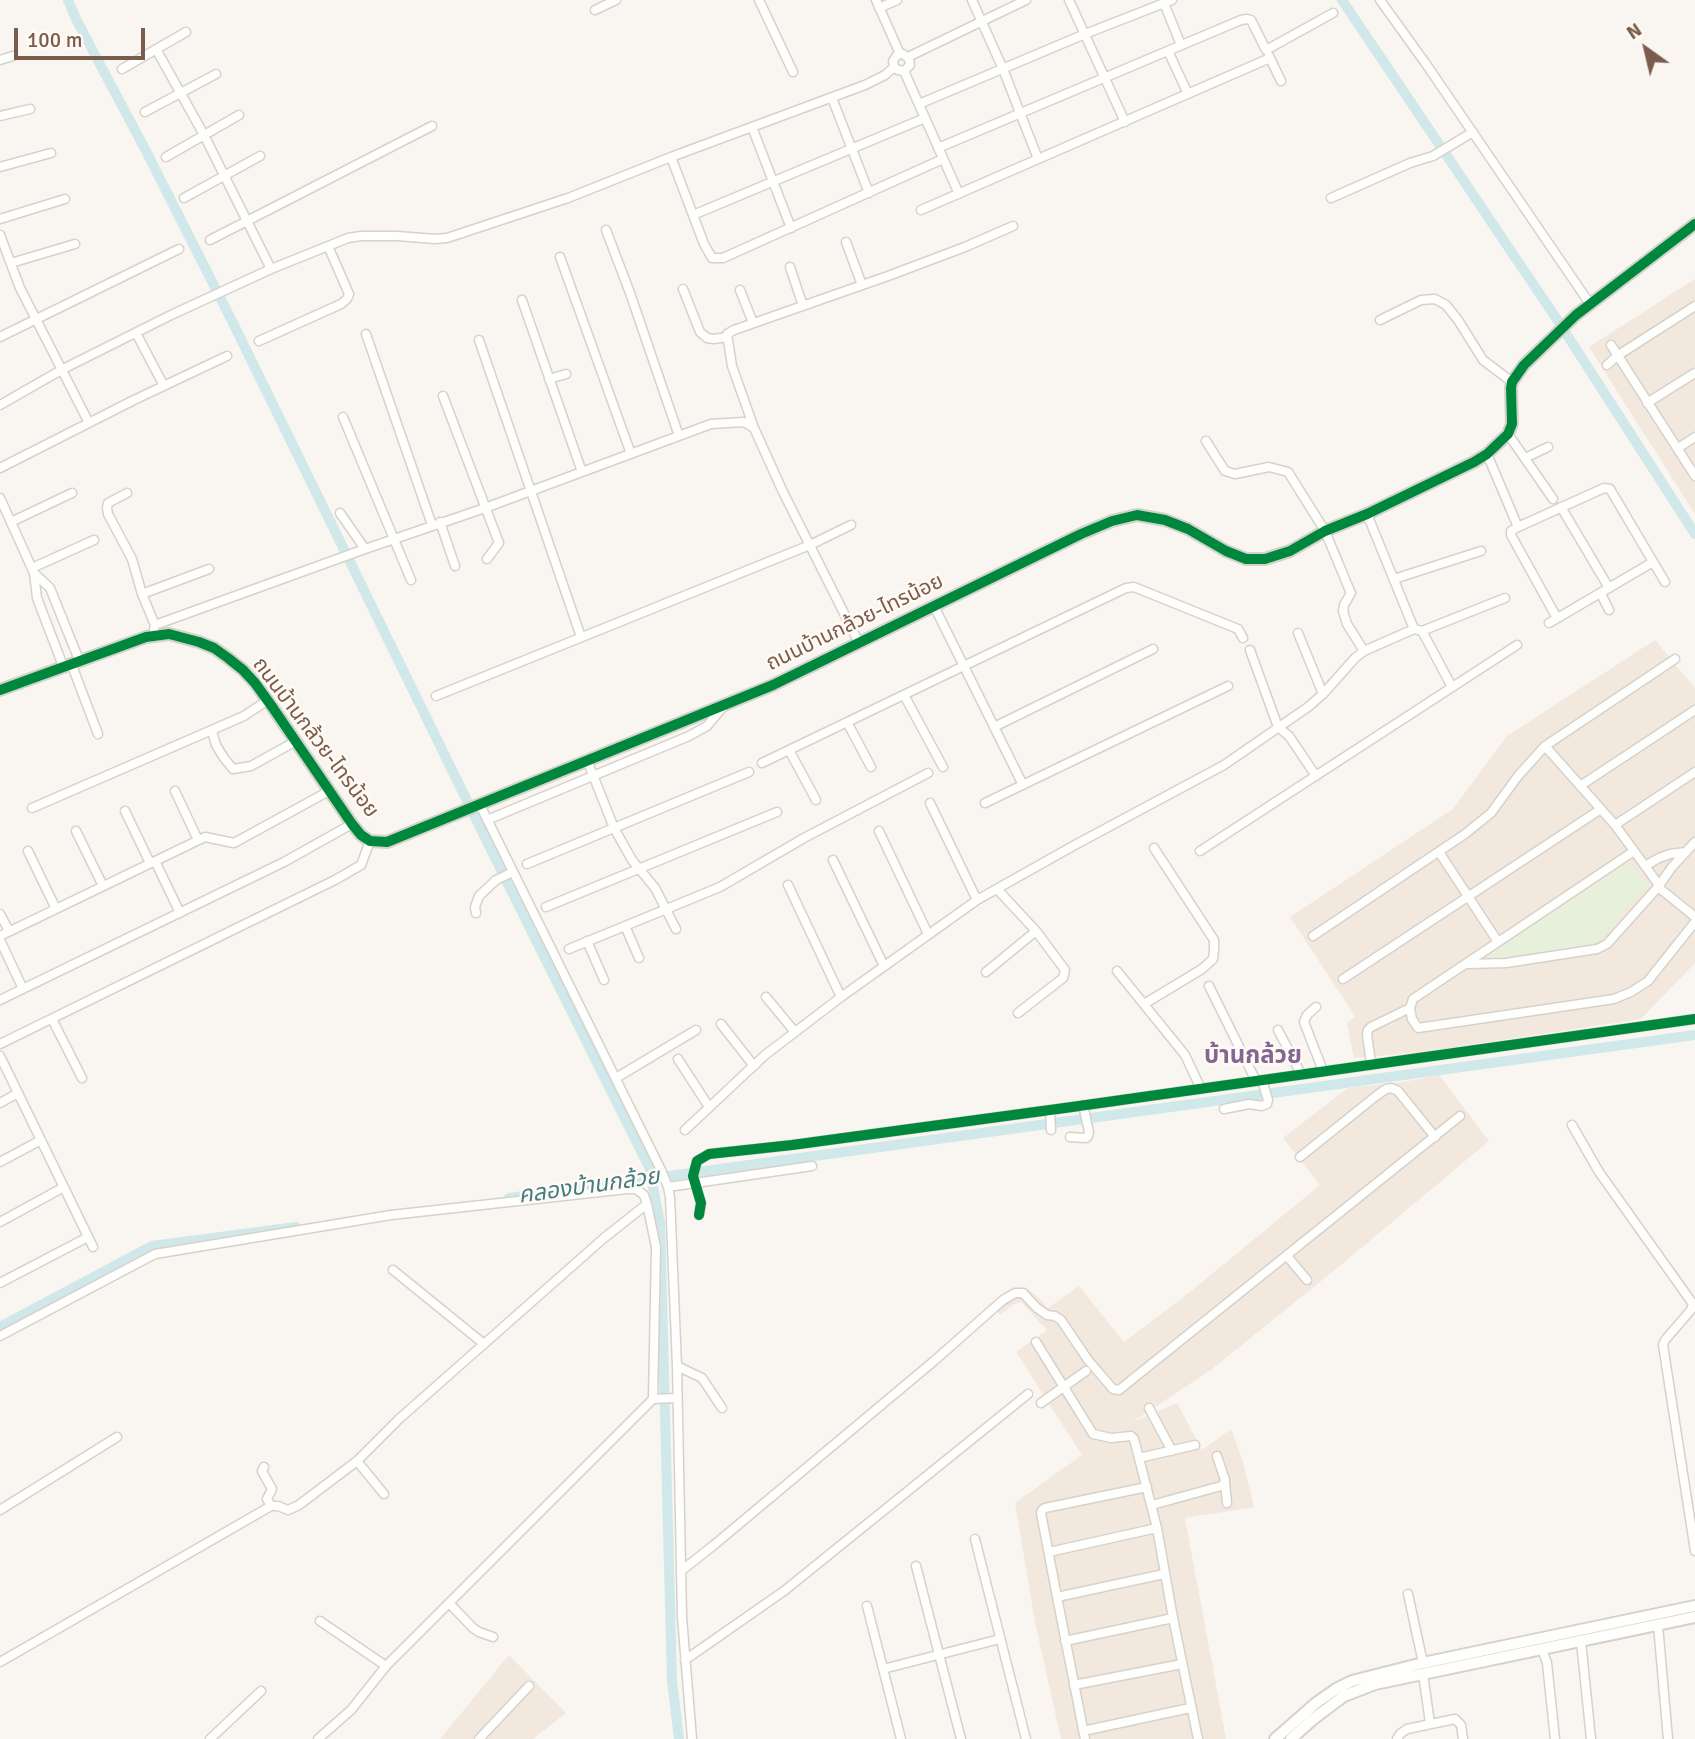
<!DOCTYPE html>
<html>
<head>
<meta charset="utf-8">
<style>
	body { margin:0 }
	#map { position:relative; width:1695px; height:1739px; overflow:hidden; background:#f9f5f0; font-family:Signika,sans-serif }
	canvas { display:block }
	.north { position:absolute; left:1611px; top:14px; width:70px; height:70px; -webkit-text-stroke:5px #fffaf3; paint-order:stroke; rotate:326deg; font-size:19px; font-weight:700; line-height:28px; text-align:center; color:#7a5c4d }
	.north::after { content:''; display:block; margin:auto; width:24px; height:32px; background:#7a5c4d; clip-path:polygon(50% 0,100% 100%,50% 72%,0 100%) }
	.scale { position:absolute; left:14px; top:28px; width:131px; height:32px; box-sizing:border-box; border:4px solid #7a5c4d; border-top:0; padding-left:9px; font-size:21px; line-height:24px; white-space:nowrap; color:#7a5c4d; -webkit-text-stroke:5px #fffaf3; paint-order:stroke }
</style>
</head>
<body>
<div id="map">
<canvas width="1695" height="1739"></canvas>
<div class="north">N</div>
<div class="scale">100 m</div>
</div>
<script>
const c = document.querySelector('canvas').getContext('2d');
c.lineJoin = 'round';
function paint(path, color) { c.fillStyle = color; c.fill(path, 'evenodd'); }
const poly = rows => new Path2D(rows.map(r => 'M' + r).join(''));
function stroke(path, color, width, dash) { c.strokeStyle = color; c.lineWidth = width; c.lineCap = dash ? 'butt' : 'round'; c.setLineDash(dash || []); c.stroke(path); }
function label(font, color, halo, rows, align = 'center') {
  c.font = font + ' Signika,"Noto Sans Thai",sans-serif'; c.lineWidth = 5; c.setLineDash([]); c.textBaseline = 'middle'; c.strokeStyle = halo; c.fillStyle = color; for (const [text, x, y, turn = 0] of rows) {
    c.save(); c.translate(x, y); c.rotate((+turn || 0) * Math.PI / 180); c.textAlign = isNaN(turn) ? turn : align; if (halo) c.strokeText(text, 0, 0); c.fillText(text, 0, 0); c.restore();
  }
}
paint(poly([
	[1695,279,1695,514,1589,347],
	[1655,640,1695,688,1695,963,1641,1019,1422,1052,1354,1058,1347,1023,1355,1016,1290,917,1453,809,1507,736],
	[1439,1075,1489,1141,1341,1265,1212,1369,1131,1423,1177,1403,1202,1450,1231,1429,1243,1462,1254,1507,1185,1518,1226,1739,1061,1739,1035,1622,1015,1503,1082,1455,1016,1352,1047,1330,1021,1302,1012,1305,1000,1315,993,1306,1011,1289,1025,1287,1040,1299,1048,1308,1079,1286,1124,1342,1190,1292,1320,1185,1283,1138,1348,1088,1403,1082],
	[509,1655,566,1713,533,1739,440,1739]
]), '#f2e8de');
paint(poly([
	[1630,862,1648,885,1602,939,1591,945,1577,947,1489,958,1487,956]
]), '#e7f0db');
stroke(poly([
	[68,0,76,19,146,151,233,323,501,870,649,1167,660,1223,672,1680,679,1739],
	[1342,0,1558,321,1695,534],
	[509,1198,1695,1035],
	[0,1327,152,1246,296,1227]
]), '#d0e8ea', 10);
const minor = poly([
	[759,0,793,72],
	[876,0,900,54],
	[972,0,1003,69,1038,159],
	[1069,0,1125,122],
	[1380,0,1426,64,1590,304],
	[1164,3,1181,45],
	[879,8,897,0],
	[595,10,616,0],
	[156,49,204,135,271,269],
	[1168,51,1188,94],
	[1269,56,1281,81],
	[908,57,1026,0],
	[0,60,13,56],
	[122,69,186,32],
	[904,71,959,194],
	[832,98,869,193],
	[919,104,1085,34,1172,0],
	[145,112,216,74],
	[0,116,30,109],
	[752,127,791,228],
	[938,148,1241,20,1247,19,1251,20,1266,50,1333,13],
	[166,157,239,115],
	[671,157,704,244,712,258,723,258,943,159],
	[0,167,51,153],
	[184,198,260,156],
	[1331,198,1410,163,1433,156,1473,132],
	[921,210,1270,58],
	[693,215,925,118],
	[0,219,65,199],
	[606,230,630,293,679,436],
	[0,235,20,288,89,423],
	[210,240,432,126],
	[846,242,862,285],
	[560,257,631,454],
	[11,263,75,244],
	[790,267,803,306],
	[683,289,700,332,707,338,714,339,727,337],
	[740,290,753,323],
	[522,300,582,472],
	[1380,320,1421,300,1435,299,1446,305,1458,320,1483,360,1512,382],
	[136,333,164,386],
	[366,334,432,525],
	[0,337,179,249],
	[479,340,581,637],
	[259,341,341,304,347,299,349,294,328,246],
	[1611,345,1695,476],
	[1607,365,1617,356,1695,306],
	[549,379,566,374],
	[443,396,499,543,487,559],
	[1647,403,1695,373],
	[0,405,63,369,171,315,271,269,348,238,361,236,397,236,435,239,447,238,568,198,671,157,865,85,885,75,894,67,893,61,898,54,903,54,909,59,910,65,904,71,898,70,894,67],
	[343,417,411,580],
	[1508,434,1553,499],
	[1206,441,1225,471,1235,474,1269,467,1288,472,1325,531,1350,591,1351,593,1344,605,1343,611,1347,624,1364,651],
	[1678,448,1695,437],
	[1487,454,1518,527],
	[1525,458,1548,447],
	[0,468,134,400,227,356],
	[127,493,108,503,107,508,108,514,132,559,142,594,155,625,154,630],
	[0,498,34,573,37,598,63,666],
	[1561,507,1609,588],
	[340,513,365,549],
	[1367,514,1414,629,1422,631,1452,687],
	[11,522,72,493],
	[440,522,455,566],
	[32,568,94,540],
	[34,573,50,588,79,660],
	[1394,579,1481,551],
	[142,594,209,569],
	[1601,594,1609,610],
	[934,606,1023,785],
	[1557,618,1511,535,1511,531,1518,527,1604,488,1610,489,1665,582],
	[1549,623,1653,562],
	[155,625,365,549,485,508,711,424,744,422,754,428],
	[1422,631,1505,598],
	[1298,633,1323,694],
	[859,643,783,492,754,428,732,366,727,334,734,330,888,276,965,247,1013,226],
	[1250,650,1278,727,1289,736,1316,776],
	[71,663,98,734],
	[904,695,943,767],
	[436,696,810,545,851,525],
	[847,722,871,767],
	[994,727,1153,649],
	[212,731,216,745,224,758,233,769,251,766,296,741],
	[1545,746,1615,825,1659,885],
	[789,750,816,800],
	[587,760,614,828,632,860,655,888,676,929],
	[762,763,1126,588,1134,587,1238,629,1243,638],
	[1580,786,1695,710],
	[175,791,198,840],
	[930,803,977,900],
	[985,803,1228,686],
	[480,805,661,1170,668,1187,670,1197,677,1366,682,1617,692,1739],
	[32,808,244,716,268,700],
	[125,811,150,863],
	[487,820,689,736,707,726,724,706],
	[1615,825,1695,772],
	[76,831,103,886],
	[879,831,928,934],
	[28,851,56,909],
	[1200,851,1517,645],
	[1439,852,1498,942],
	[833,860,884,966],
	[155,861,180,913],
	[527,864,749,772],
	[1645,866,1659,858,1670,854,1686,852],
	[788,885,841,997],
	[1658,887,1695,917],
	[997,889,1036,931,1065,970,1063,978,1018,1013],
	[546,907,777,812],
	[476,913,475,907,479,896,496,880,513,872],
	[0,914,9,931],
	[625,926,639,958],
	[0,936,205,837,234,843,329,791],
	[1313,936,1465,834,1491,813,1518,776,1545,746,1675,659],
	[0,940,23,989],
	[587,941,604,980],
	[569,949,720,887,804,838,928,773],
	[1467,964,1506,963,1597,949,1607,944,1658,887,1672,867,1695,842],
	[1117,971,1185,1055,1201,1089],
	[986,972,1036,931],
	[1343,979,1601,809],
	[1209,986,1256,1081],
	[766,997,795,1032],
	[0,1000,284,862,352,824],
	[1144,1004,1202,969,1213,959,1214,951,1214,940,1154,848],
	[1316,1007,1307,1015,1304,1022,1323,1071],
	[1410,1008,1412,1019,1418,1028,1614,999,1631,992,1648,981,1695,922],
	[52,1019,82,1078],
	[721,1024,754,1066],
	[1278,1030,1301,1074],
	[0,1044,335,880,361,865,370,841],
	[0,1056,93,1247],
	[678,1059,709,1107],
	[1371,1064,1367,1034,1368,1030,1371,1027,1410,1008,1413,999,1634,851],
	[616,1078,696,1030],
	[0,1103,18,1093],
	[1224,1109,1249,1104,1262,1106,1267,1104,1268,1100,1262,1080],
	[1050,1110,1051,1130],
	[1572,1125,1599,1172,1693,1304,1691,1310,1665,1340,1663,1345,1695,1551],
	[685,1130,765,1055,841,997,977,900,1073,846,1224,765,1308,707,1323,694,1355,658,1364,651,1414,629],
	[1070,1137,1086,1138,1088,1136,1089,1132,1083,1105],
	[1300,1157,1376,1096,1386,1089,1391,1088,1398,1091,1435,1137],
	[0,1162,41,1140],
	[668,1187,812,1166],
	[699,1215,701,1203,693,1176,697,1161,709,1154,792,1145,1072,1107,1695,1019],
	[0,1222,64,1187],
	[1287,1256,1307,1280],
	[393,1270,484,1344],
	[0,1283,88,1237],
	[0,1336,155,1254,391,1215,627,1189,636,1189,644,1195,647,1204,656,1247,653,1399],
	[1036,1342,1093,1434,1111,1438,1131,1436,1134,1439,1157,1528,1173,1618,1198,1739],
	[677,1366,702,1378,722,1408],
	[1041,1403,1086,1371],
	[1149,1408,1172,1451],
	[1139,1458,1195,1445],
	[357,1461,384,1494],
	[264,1467,262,1471,263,1473,272,1489,267,1499,271,1506],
	[1225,1483,1227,1503],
	[1152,1505,1221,1486,1225,1483,1225,1480,1217,1456],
	[0,1510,117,1437],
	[975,1539,1026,1739],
	[1049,1552,1157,1528],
	[916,1566,961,1739],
	[681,1571,714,1545,934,1361,1003,1300,1015,1293,1023,1293,1037,1308,1047,1315,1055,1316,1061,1320,1088,1360,1113,1389,1119,1390,1460,1116],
	[1408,1594,1423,1663],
	[1057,1597,1164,1574],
	[449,1603,473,1628,479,1632,493,1637],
	[867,1606,901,1739],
	[320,1621,386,1666],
	[1658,1625,1668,1739],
	[1065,1641,1173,1618],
	[1581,1641,1591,1739],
	[1542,1649,1547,1663,1555,1739],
	[685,1660,784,1591,1028,1394],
	[0,1662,271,1506,278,1506,288,1510,299,1505,357,1461,399,1419,604,1238,647,1204],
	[883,1669,1000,1639],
	[1423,1674,1430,1723],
	[1074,1685,1182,1664],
	[1083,1731,1190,1708],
	[210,1739,261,1691],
	[318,1739,351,1710,386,1666,653,1399,676,1398],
	[479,1739,529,1686],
	[1085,1739,1057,1597,1041,1513,1042,1510,1045,1508,1147,1487],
	[1397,1739,1400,1734,1407,1729,1455,1719,1461,1725,1463,1739]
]);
const tertiary = poly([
	[0,690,146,637,169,634,199,642,214,648,228,658,243,670,255,683,273,708,352,824,361,835,370,841,387,842,773,685,1081,534,1112,521,1137,515,1165,520,1188,529,1226,551,1246,559,1265,559,1290,551,1325,531,1367,514,1474,462,1487,454,1508,434,1512,424,1511,388,1512,382,1524,365,1576,315,1695,224],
	[1275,1739,1316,1703,1336,1689,1352,1681,1423,1663,1695,1606],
	[1291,1739,1312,1720,1344,1696,1375,1684,1695,1617]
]);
stroke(minor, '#d7d1cb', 11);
stroke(tertiary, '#d7d1cb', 14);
stroke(minor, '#fefefd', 8);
stroke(tertiary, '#fefefd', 10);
stroke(poly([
	[0,690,146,637,169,634,199,642,214,648,228,658,243,670,255,683,273,708,352,824,361,835,370,841,387,842,773,685,1081,534,1112,521,1137,515,1165,520,1188,529,1226,551,1246,559,1265,559,1290,551,1325,531,1367,514,1474,462,1487,454,1508,434,1512,424,1511,388,1512,382,1524,365,1576,315,1695,224],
	[699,1215,701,1203,693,1176,697,1161,709,1154,792,1145,1072,1107,1695,1019]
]), '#00873e', 10);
label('21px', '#7a5c4d', '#fffaf3', [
	["ถนนบ้านกล้วย-ไทรน้อย",855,623,-26],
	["ถนนบ้านกล้วย-ไทรน้อย",315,738,53]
]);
label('italic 23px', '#437c86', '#fffaf3', [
	["คลองบ้านกล้วย",589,1187,-8]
]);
label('bold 24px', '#846695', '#fffaf3', [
	["บ้านกล้วย",1253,1057]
]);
</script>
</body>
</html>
